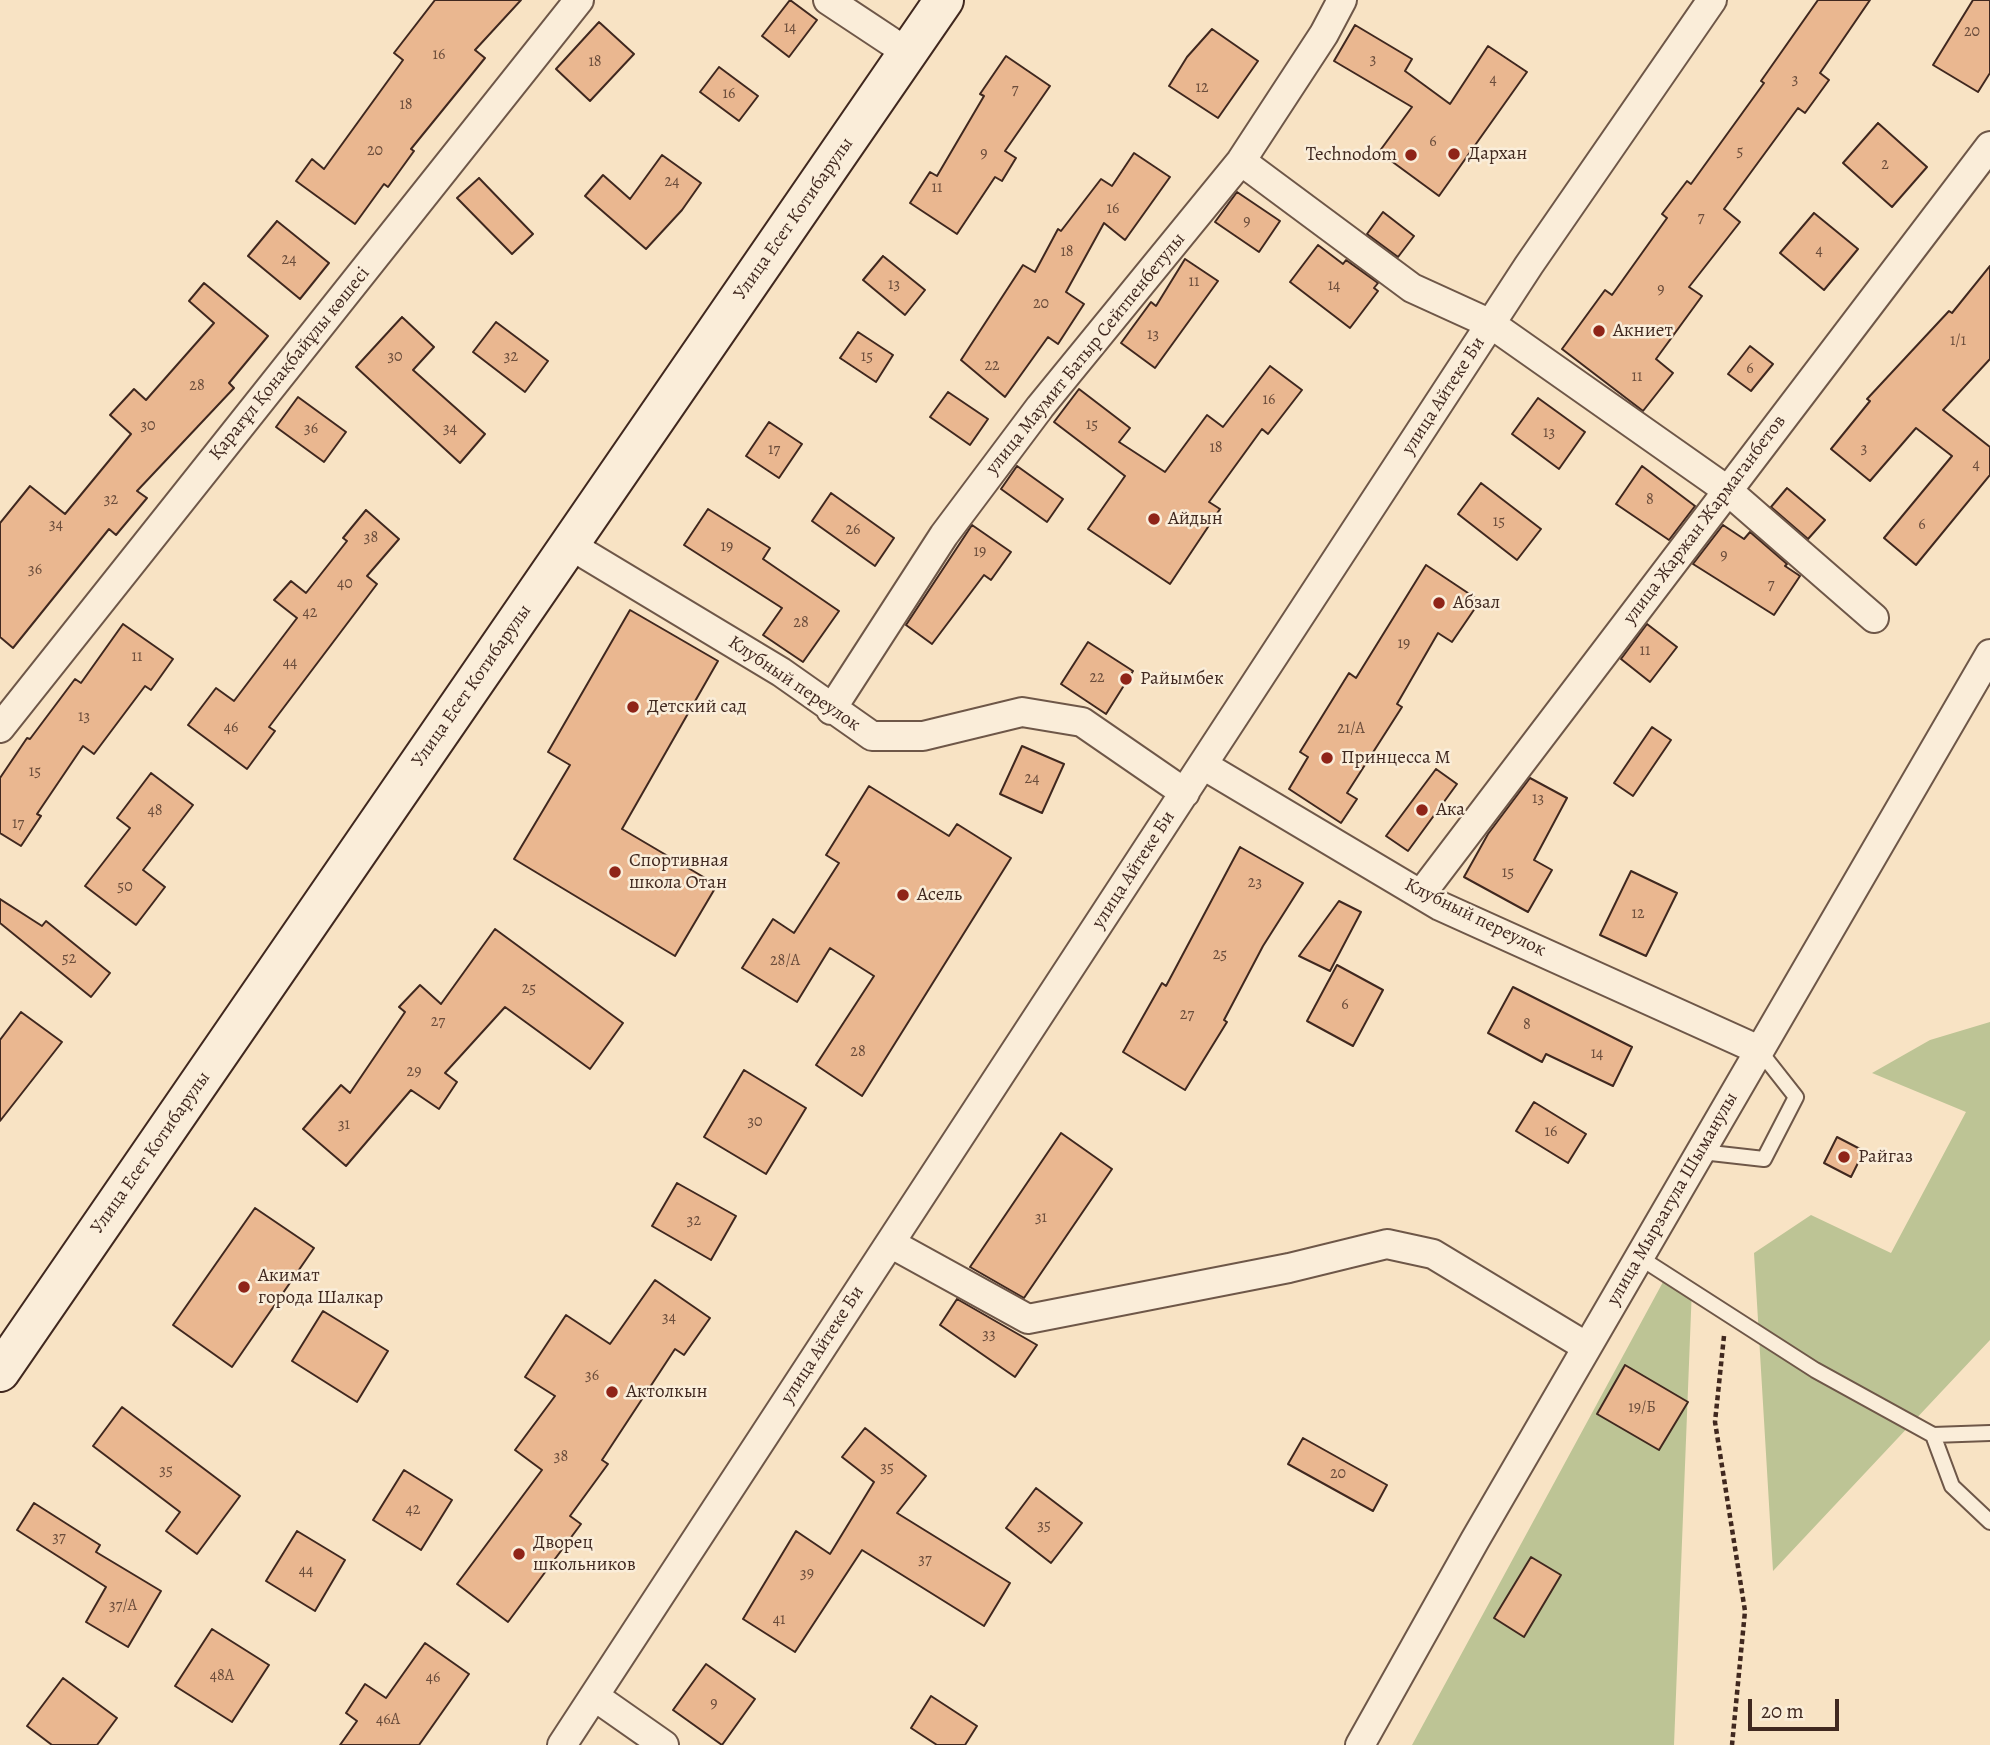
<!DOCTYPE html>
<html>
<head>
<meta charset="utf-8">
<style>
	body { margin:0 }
	#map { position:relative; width:1990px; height:1745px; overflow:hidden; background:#f8e3c4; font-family:Alegreya,serif }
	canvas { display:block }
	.scale { position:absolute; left:1748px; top:1699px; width:91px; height:32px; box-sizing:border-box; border:4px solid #40281f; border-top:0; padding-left:9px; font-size:21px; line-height:24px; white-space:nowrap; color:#40281f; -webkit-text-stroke:5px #faedd9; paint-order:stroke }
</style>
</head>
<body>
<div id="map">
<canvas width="1990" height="1745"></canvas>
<div class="scale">20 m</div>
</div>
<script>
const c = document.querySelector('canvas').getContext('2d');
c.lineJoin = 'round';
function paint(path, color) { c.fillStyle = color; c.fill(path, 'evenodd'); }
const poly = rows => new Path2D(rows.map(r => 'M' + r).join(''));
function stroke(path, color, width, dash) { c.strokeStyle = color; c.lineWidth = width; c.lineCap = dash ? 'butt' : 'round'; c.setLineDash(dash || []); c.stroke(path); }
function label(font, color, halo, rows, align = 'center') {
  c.font = font + ' Alegreya,serif'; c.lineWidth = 5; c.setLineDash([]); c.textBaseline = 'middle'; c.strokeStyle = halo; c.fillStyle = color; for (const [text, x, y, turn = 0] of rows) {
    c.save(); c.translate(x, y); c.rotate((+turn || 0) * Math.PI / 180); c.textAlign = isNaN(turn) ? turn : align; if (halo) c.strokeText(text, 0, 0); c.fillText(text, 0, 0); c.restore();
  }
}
paint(poly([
	[1990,1022,1990,1340,1773,1571,1754,1253,1811,1215,1891,1253,1966,1112,1872,1073,1930,1040],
	[1663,1282,1692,1287,1674,1745,1412,1745]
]), '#bdc495');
const building = poly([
	[435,0,521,0,475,50,485,58,411,149,414,151,388,187,384,184,355,224,296,181,312,159,324,169,403,60,394,53,435,0],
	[790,0,817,20,789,57,762,36,790,0],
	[1818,0,1870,0,1820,73,1829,80,1805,113,1798,108,1724,209,1740,222,1689,287,1702,296,1656,359,1673,373,1643,411,1562,349,1605,290,1612,295,1667,218,1662,214,1687,181,1691,184,1764,83,1761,81,1818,0],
	[1973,0,1990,0,1990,73,1978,92,1933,65,1973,0],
	[599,22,634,54,590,101,556,69,599,22],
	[1355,25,1412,59,1405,71,1450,104,1488,46,1527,72,1439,196,1379,152,1412,107,1334,61,1355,25],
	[1212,29,1258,61,1218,118,1169,86,1187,57,1212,29],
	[1006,56,1050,86,1005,151,1016,158,1002,181,995,177,957,234,910,203,930,172,937,176,984,96,980,94,1006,56],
	[719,67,758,96,739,121,700,92,719,67],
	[1878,123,1927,167,1892,207,1843,163,1878,123],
	[1134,153,1170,177,1125,240,1104,223,1066,292,1084,304,1058,344,1048,337,1005,397,961,360,1023,265,1035,272,1058,229,1061,231,1101,179,1112,186,1134,153],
	[662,155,701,183,682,210,646,249,585,196,603,175,630,199,662,155],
	[479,178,533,234,512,254,457,198,479,178],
	[1237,192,1280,221,1259,252,1215,222,1237,192],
	[1383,212,1414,236,1398,257,1367,234,1383,212],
	[1814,213,1858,249,1824,290,1780,253,1814,213],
	[277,221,329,263,300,299,248,256,277,221],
	[1318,245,1343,264,1346,260,1378,283,1374,288,1378,291,1350,328,1290,282,1318,245],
	[883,256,925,290,905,315,863,280,883,256],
	[1185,259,1218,281,1155,368,1121,343,1151,302,1156,306,1185,259],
	[1990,266,1990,359,1943,410,1990,447,1990,475,1916,565,1884,538,1952,456,1916,428,1870,481,1831,449,1870,401,1867,399,1949,311,1952,313,1990,266],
	[204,283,268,336,229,383,234,388,137,491,147,498,116,535,109,529,13,648,0,637,0,523,30,486,65,514,131,434,110,415,134,389,146,400,214,323,189,301,204,283],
	[402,317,434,347,413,370,485,434,460,463,356,367,402,317],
	[496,322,548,361,525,392,473,352,496,322],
	[858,332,893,355,876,382,840,358,858,332],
	[1750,346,1773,364,1751,391,1728,374,1750,346],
	[1270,366,1302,390,1268,434,1262,429,1209,502,1220,509,1170,584,1088,529,1125,476,1054,422,1079,389,1130,428,1119,442,1165,472,1207,415,1223,427,1270,366],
	[948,392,988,419,970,445,930,417,948,392],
	[298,397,346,432,324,462,276,427,298,397],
	[1538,398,1585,432,1559,469,1512,434,1538,398],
	[769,422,802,444,779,478,746,456,769,422],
	[1017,466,1063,499,1047,522,1001,489,1017,466],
	[1642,466,1695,506,1669,540,1616,504,1642,466],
	[1481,483,1541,529,1517,560,1458,514,1481,483],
	[1787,488,1825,520,1808,539,1771,507,1787,488],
	[831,493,894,538,875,566,812,521,831,493],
	[708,509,770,548,763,559,839,611,803,662,763,635,782,608,684,545,708,509],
	[366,510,399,539,367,576,377,584,269,727,275,731,247,769,188,725,216,688,234,701,297,618,274,600,291,581,306,593,347,541,343,538,366,510],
	[972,525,1011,552,991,580,984,575,932,644,906,625,972,525],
	[1723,525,1744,539,1750,532,1787,564,1785,566,1800,576,1774,615,1693,564,1723,525],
	[1426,565,1480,601,1452,642,1438,633,1397,704,1402,707,1347,793,1357,799,1341,823,1289,789,1308,757,1300,752,1349,673,1356,678,1426,565],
	[630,610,718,661,622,829,717,885,675,956,514,859,570,765,548,752,630,610],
	[123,624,173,659,151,690,145,686,94,754,83,746,37,814,41,816,21,846,0,833,0,778,27,738,30,739,75,679,81,683,123,624],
	[1647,624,1677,647,1650,682,1621,659,1647,624],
	[1088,642,1133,671,1106,714,1061,684,1088,642],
	[1652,727,1671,740,1633,796,1614,783,1652,727],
	[1022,746,1064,764,1042,813,1000,794,1022,746],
	[1436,769,1457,784,1408,851,1386,836,1436,769],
	[151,773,193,805,143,870,165,887,136,925,85,886,130,828,117,818,151,773],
	[1530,778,1567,798,1534,860,1552,870,1528,912,1464,877,1488,834,1530,778],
	[869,786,949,836,957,824,1011,858,862,1096,816,1065,874,976,830,948,797,1002,742,968,773,919,794,933,839,863,826,855,869,786],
	[1240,847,1303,883,1263,946,1224,1020,1227,1022,1185,1090,1123,1052,1162,983,1166,986,1240,847],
	[1631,871,1677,893,1646,956,1600,935,1631,871],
	[0,899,42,926,46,921,110,973,91,997,0,923,0,899],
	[1339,901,1361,912,1330,971,1299,956,1339,901],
	[495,929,623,1023,590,1069,505,1007,445,1073,457,1082,439,1109,411,1090,346,1166,303,1129,341,1085,350,1093,405,1012,399,1007,420,985,441,1004,495,929],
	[1337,965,1383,990,1353,1046,1307,1021,1337,965],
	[1513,987,1632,1047,1613,1086,1546,1054,1542,1062,1488,1033,1513,987],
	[21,1012,62,1042,0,1121,0,1040,21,1012],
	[744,1070,806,1108,766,1174,704,1137,744,1070],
	[1534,1102,1586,1134,1568,1163,1516,1131,1534,1102],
	[1061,1133,1112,1169,1024,1298,970,1267,1061,1133],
	[1837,1137,1864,1151,1851,1177,1824,1163,1837,1137],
	[677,1183,736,1216,711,1260,652,1226,677,1183],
	[255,1208,314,1248,232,1367,173,1325,255,1208],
	[655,1280,710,1318,684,1355,675,1349,602,1460,608,1464,570,1516,581,1524,508,1622,457,1584,542,1470,515,1450,555,1396,525,1377,566,1315,610,1344,655,1280],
	[957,1299,1037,1345,1015,1377,940,1325,957,1299],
	[323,1311,388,1351,357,1402,292,1361,323,1311],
	[1625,1365,1688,1402,1659,1450,1597,1414,1625,1365],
	[122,1407,240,1496,197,1554,166,1531,180,1512,93,1446,122,1407],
	[865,1428,926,1476,897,1513,1010,1583,984,1626,862,1550,795,1652,743,1619,796,1531,830,1554,874,1482,842,1457,865,1428],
	[1303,1438,1387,1485,1373,1511,1288,1464,1303,1438],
	[404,1470,452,1500,421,1550,373,1520,404,1470],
	[1036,1488,1082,1523,1051,1563,1006,1528,1036,1488],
	[34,1503,100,1545,96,1552,161,1591,128,1647,86,1622,106,1587,17,1530,34,1503],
	[297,1531,345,1560,315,1611,266,1581,297,1531],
	[1531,1557,1561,1575,1524,1637,1494,1618,1531,1557],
	[212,1629,269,1665,232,1722,175,1686,212,1629],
	[425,1643,469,1674,419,1745,340,1745,357,1721,346,1713,365,1684,386,1698,425,1643],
	[706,1664,755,1699,722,1745,673,1710,706,1664],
	[63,1678,117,1718,97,1745,52,1745,27,1726,63,1678],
	[931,1696,977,1726,965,1745,937,1745,911,1728,931,1696]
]);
paint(building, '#eab790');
stroke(building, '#40281f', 2);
const service = poly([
	[1702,1152,1764,1159,1796,1097,1759,1050],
	[1639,1257,1815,1370,1933,1435,1990,1433],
	[1933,1435,1952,1486,1990,1522]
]);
const minor = poly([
	[828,0,908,53],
	[1241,161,1412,288,1491,324,1727,490,1874,618],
	[570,545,781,672,872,736,923,736,1022,712,1082,722,1185,793],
	[831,710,944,535,1040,407,1241,161,1324,34,1342,0],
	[0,728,579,0],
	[1203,765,1440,906,1759,1050],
	[1421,894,1990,146],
	[890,1243,1028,1319,1289,1268,1387,1244,1433,1254,1587,1347],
	[594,1696,664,1745],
	[562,1745,1529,265,1712,0],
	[1360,1745,1475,1540,1990,654]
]);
const secondary = poly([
	[0,1372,944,0]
]);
stroke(service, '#6e5748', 18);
stroke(minor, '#6e5748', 32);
stroke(secondary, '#40281f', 42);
stroke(poly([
	[1724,1336,1715,1422,1745,1611,1732,1745]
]), '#40281f', 4.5, [5, 3.5]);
stroke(service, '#faedd9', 14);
stroke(minor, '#faedd9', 28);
stroke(secondary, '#faedd9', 38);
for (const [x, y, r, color] of [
	[1454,154,7,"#8f2418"],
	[1411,155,7,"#8f2418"],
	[1599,331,7,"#8f2418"],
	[1154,519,7,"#8f2418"],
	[1439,603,7,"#8f2418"],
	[1126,679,7,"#8f2418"],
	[633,707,7,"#8f2418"],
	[1327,758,7,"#8f2418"],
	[1422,810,7,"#8f2418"],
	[615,872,7,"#8f2418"],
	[903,895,7,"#8f2418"],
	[1844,1157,7,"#8f2418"],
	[244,1287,7,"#8f2418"],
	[612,1392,7,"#8f2418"],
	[519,1554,7,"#8f2418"]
]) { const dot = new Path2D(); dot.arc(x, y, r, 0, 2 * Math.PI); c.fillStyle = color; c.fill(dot); stroke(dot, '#faedd9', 2.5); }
label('16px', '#6a4c3b', null, [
	["14",790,28],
	["20",1972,32],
	["16",439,55],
	["3",1373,60],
	["18",595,62],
	["4",1493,80],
	["3",1795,80],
	["12",1202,88],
	["7",1015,90],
	["16",729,94],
	["18",406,105],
	["6",1433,142],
	["20",375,151],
	["5",1740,152],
	["9",984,154],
	["2",1885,165],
	["24",672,182],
	["11",937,188],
	["16",1113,209],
	["7",1701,218],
	["9",1247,222],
	["4",1819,251],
	["18",1067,252],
	["24",289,260],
	["11",1194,282],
	["13",894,285],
	["14",1334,286],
	["9",1661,290],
	["20",1041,304],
	["13",1153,335],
	["1/1",1958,341],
	["30",395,357],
	["32",511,357],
	["15",867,357],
	["22",992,366],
	["6",1750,369],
	["11",1637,377],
	["28",197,386],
	["16",1269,400],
	["15",1092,425],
	["30",148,426],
	["36",311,429],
	["34",450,429],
	["13",1549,433],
	["18",1216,448],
	["3",1864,449],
	["17",774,450],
	["4",1976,465],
	["32",111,500],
	["8",1650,500],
	["15",1499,522],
	["34",56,525],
	["6",1922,525],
	["26",853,530],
	["38",371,538],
	["19",727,547],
	["19",980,552],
	["9",1724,556],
	["36",35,570],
	["40",345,584],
	["7",1771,585],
	["42",310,613],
	["28",801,623],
	["19",1404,644],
	["11",1645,651],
	["11",137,657],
	["44",290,663],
	["22",1097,678],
	["13",84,717],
	["46",231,728],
	["21/А",1351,729],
	["15",35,772],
	["24",1032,779],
	["13",1538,799],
	["48",155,811],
	["17",18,824],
	["15",1508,873],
	["23",1255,883],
	["50",125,887],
	["12",1638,914],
	["25",1220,955],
	["52",69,959],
	["28/А",785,961],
	["25",529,989],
	["6",1345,1005],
	["27",1187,1015],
	["27",438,1022],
	["8",1527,1025],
	["28",858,1052],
	["14",1597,1054],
	["29",414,1072],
	["30",755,1122],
	["31",344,1125],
	["16",1551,1132],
	["31",1041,1218],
	["32",694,1221],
	["34",669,1318],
	["33",989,1335],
	["36",592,1376],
	["19/Б",1642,1408],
	["38",561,1457],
	["35",887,1468],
	["35",166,1471],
	["20",1338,1474],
	["42",413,1510],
	["35",1044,1526],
	["37",59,1538],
	["37",925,1560],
	["44",306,1571],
	["39",807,1574],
	["37/А",123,1606],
	["41",779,1620],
	["48А",222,1676],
	["46",433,1678],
	["9",714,1704],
	["46А",388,1720]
]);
label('19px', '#40281f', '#faedd9', [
	["Дархан",1468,154],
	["Technodom",1397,155,"right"],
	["Акниет",1613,331],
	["Айдын",1168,519],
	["Абзал",1453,603],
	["Райымбек",1140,679],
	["Детский сад",647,707],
	["Принцесса М",1341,758],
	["Ака",1436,810],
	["Спортивная",629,861],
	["школа Отан",629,883],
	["Асель",917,895],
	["Райгаз",1858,1157],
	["Акимат",258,1276],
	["города Шалкар",258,1298],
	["Актолкын",626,1392],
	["Дворец",533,1543],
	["школьников",533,1565]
], 'left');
label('19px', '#40281f', '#faedd9', [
	["Улица Есет Котибарулы",794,219,-55],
	["улица Маумит Батыр Сейтпенбетулы",1086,354,-51],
	["Қарағұл Қонақбайұлы көшесі",290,364,-51],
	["улица Айтеке Би",1444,396,-57],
	["улица Жаржан Жармаганбетов",1705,520,-53],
	["Клубный переулок",794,684,34],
	["Улица Есет Котибарулы",472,686,-55],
	["улица Айтеке Би",1134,870,-57],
	["Клубный переулок",1475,918,26],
	["Улица Есет Котибарулы",151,1153,-55],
	["улица Мырзагула Шыманулы",1673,1199,-60],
	["улица Айтеке Би",823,1345,-57]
]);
</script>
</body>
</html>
